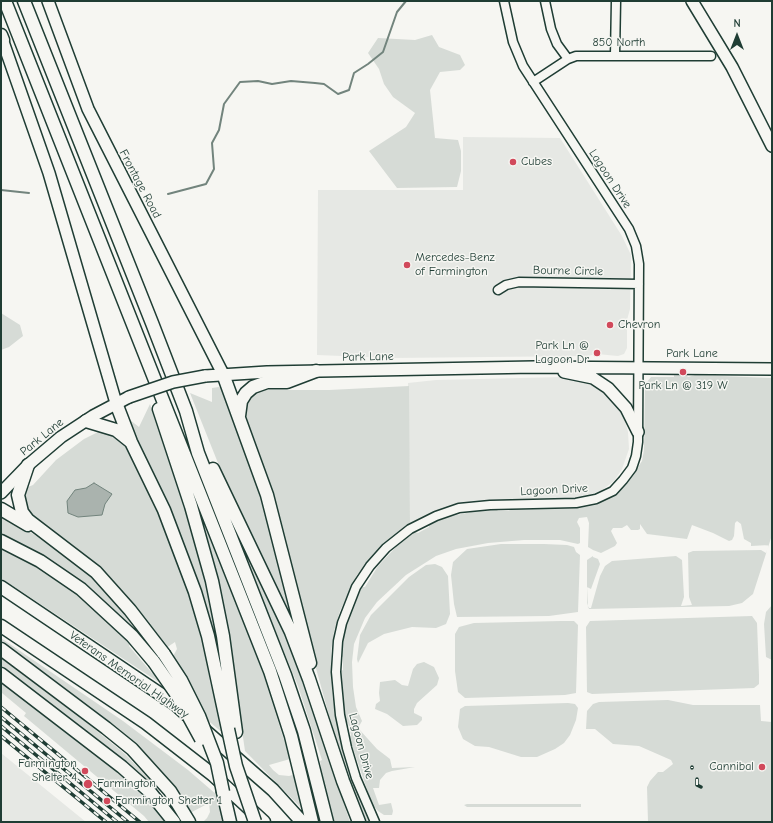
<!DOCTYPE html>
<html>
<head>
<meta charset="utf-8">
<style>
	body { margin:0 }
	#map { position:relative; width:773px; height:823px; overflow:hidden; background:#f6f6f2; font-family:"Comic Neue",sans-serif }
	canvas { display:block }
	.frame { position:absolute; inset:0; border:2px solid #1f3d34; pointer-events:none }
	.north { position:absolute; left:717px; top:16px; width:40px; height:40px; -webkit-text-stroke:3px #f6f6f2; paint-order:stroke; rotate:0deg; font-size:11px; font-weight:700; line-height:16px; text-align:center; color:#1f3d34 }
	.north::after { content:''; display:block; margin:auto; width:14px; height:18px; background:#1f3d34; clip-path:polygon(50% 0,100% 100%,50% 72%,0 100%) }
</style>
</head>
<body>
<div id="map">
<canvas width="773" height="823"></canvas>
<div class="frame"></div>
<div class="north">N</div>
</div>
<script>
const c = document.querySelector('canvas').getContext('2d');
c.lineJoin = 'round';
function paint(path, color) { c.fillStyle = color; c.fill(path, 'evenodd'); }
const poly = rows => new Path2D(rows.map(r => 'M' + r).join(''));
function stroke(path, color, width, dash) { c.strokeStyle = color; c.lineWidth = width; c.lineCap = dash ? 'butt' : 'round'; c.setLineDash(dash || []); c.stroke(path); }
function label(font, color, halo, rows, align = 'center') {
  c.font = font + ' "Comic Neue",sans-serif'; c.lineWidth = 3; c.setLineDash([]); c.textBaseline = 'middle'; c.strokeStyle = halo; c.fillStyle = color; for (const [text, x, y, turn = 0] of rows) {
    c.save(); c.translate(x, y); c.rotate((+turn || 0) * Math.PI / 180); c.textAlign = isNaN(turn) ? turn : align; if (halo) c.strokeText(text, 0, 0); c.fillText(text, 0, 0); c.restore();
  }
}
paint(poly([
	[463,137,560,138,622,236,631,255,630,309,627,320,627,348,624,354,618,356,597,354,587,356,392,358,317,355,318,190,463,190],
	[563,377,576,378,598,385,618,405,623,414,628,432,629,449,622,469,614,481,602,490,582,498,474,501,439,510,410,524,408,383,436,380],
	[1,753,86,822,1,822]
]), '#e6e8e4');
paint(poly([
	[432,35,439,47,460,55,465,65,460,70,440,72,430,90,435,138,458,140,461,151,461,171,457,187,397,188,369,151,406,127,415,113,393,97,384,84,379,69,368,53,378,38,415,40],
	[1,313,20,325,23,336,9,347,1,350],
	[674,374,686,375,688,377,695,375,772,378,772,535,753,594,742,603,729,606,589,609,587,603,587,560,593,556,593,550,588,547,589,523,587,517,579,518,577,522,580,528,580,543,578,544,560,540,524,540,488,543,456,549,436,556,406,575,377,602,365,618,354,644,352,662,353,687,356,707,362,721,358,728,377,749,390,759,392,768,415,767,392,771,386,773,380,780,379,788,373,788,379,805,391,803,393,811,392,815,384,815,378,811,372,804,349,737,351,735,348,723,346,722,341,693,341,671,343,670,343,657,341,656,343,636,352,607,362,587,365,587,378,566,397,546,415,532,418,533,429,527,429,525,446,517,487,509,496,509,498,511,509,511,511,509,579,508,596,505,612,496,626,485,642,461,644,450,645,387,647,386,647,382,651,377,674,377],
	[737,521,741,524,744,539,751,543,751,546,769,545,766,553,761,550,693,551,688,553,689,597,692,605,681,606,684,597,682,560,676,556,612,561,605,566,600,576,591,608,588,608,587,587,591,589,600,564,598,559,593,557,593,550,601,553,615,546,617,543,611,531,613,528,622,528,627,525,631,530,638,530,640,529,640,524,647,534,687,539,692,525,713,533,729,541,732,540,734,536,735,523],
	[409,386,410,524,386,542,357,575,340,611,334,631,331,652,332,692,335,715,350,774,370,822,365,822,332,726,245,413,246,404,253,393,263,390,329,390],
	[219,387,222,388,250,463,268,520,295,630,226,483,190,393,212,402,212,388],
	[150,404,191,526,204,573,214,623,224,689,197,582,188,556,169,509,130,425,130,420,139,427],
	[102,430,108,431,125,444,131,452,177,555,199,620,198,626,201,639,205,643,207,653,205,654,210,682,224,734,205,718,172,658,177,649,175,642,166,648,144,618,103,570,73,545,26,512,24,494,28,487,33,485,56,460,84,439],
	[198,509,260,664,290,759,269,765,273,770,279,775,289,776,321,767,320,761,322,760,298,686,245,557,234,526,294,653,350,822,315,822,245,751,227,626,214,565],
	[1,517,10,519,61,552,93,577,113,597,150,645,109,605,86,585,46,557,1,534],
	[501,544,544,544,567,545,574,547,576,552,580,555,578,612,549,616,457,617,454,604,451,575,453,562,467,549],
	[1,547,50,574,92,606,130,644,129,646,152,673,154,672,163,685,1,578],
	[435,564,442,567,448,576,450,614,446,624,436,628,412,627,384,634,368,643,358,663,357,659,360,635,371,615,409,577,426,565],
	[772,605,772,660,766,657,764,624,766,612],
	[752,616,757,623,759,675,759,684,754,688,592,694,587,692,586,627,590,621],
	[561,621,574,621,578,625,576,693,565,695,465,698,458,692,455,671,455,634,459,627,474,623],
	[1,638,123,721,188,770,217,795,224,822,203,822,207,818,210,812,209,803,190,813,165,775,138,746,118,728,1,643],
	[1,658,75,713,125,754,150,780,174,811,171,813,45,701,1,668],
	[424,662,434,667,439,678,437,685,417,703,414,709,414,713,422,717,422,720,417,725,403,726,387,714,375,709,376,704,380,701,379,693,380,682,395,680,402,685,408,686,413,669,417,664],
	[1,683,97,754,145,798,165,822,149,822,144,816,24,716,26,713,2,693,1,694],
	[668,700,693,705,760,705,761,721,772,722,772,822,648,822,647,787,650,781,658,772,663,772,673,764,671,760,639,746,613,744,595,729,586,729,587,711,593,704,599,702],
	[568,703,575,704,578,708,576,720,570,735,564,743,555,749,537,757,521,757,489,747,475,746,463,739,458,727,460,709,465,706],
	[467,804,581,804,581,807,467,807,464,805]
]), '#d6dbd6');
const water = poly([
	[94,483,112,494,105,504,102,515,78,517,68,513,67,501,75,490,86,488,94,483]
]);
paint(water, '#aab3ae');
stroke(water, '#72847d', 1);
stroke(poly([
	[1,190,29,193],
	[168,194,206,184,214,169,212,143,219,130,224,104,240,82,258,81,272,84,291,81,315,83,324,84,338,94,349,90,354,73,368,64,383,52,397,12,406,1]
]), '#72847d', 2);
const minor = poly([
	[545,1,551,29,557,44,568,59],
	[615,55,616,1],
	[533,82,568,59,576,56,711,56],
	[498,290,506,285,519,282,639,284],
	[375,822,356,778,347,748,340,715,336,672,338,641,342,623,356,587,370,566,386,548,410,529,436,516,459,508,490,505,576,503,596,499,613,491,623,480,632,468,636,456,638,442,639,264,636,246,629,229,523,66,513,42,504,1]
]);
const major = poly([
	[48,1,88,109,223,374],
	[692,1,732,67,772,146],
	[1,36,49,173,116,403],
	[564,372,593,378,608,388,626,408,638,432],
	[205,376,267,372,534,367,772,369],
	[1,493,28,465,61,437,93,416,129,397]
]);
const highway = poly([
	[5,1,270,671,291,736,312,822],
	[24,1,152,323,186,411,198,453,285,675,304,731,327,822],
	[1,35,3,40],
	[223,374,267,495,310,663],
	[116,403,131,442,164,510,195,592,208,636,228,729],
	[159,409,191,506,212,581,223,636,236,732],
	[239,416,241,401,246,393,253,387,267,382,287,382,316,371],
	[86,421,116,430,131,442],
	[28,465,18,495,22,512,28,520,96,572,130,610,164,654],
	[213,469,291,632,309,679,343,781,359,822],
	[1,509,28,525],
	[1,541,40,561,81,589,132,636,154,662],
	[1,587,175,704,187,715],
	[1,626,146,723,213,775,264,822],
	[1,649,106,728,132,749,170,791,189,822],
	[1,674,122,767,149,791,174,822],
	[202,728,273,790,302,822],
	[223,792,230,822]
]);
stroke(minor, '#1f3d34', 11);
stroke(major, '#1f3d34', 14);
stroke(highway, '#1f3d34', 15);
stroke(minor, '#f6f6f2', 8);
stroke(major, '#f6f6f2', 11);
stroke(highway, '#f6f6f2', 12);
const rail = poly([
	[1,707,140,822],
	[1,717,128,822],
	[1,726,117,822],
	[1,736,106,822],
	[692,767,692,768],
	[697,779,697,785,701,787]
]);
stroke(rail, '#1f3d34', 3.5);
stroke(rail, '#f6f6f2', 2, [6]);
const majorBridge = poly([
	[129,397,173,382,205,376]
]);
const highwayBridge = poly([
	[164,654,181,680,199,716,217,763,223,792],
	[154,662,177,695,201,739],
	[228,729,236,766,255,822]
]);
stroke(majorBridge, '#1f3d34', 14, []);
stroke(highwayBridge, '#1f3d34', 15, []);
stroke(majorBridge, '#f6f6f2', 11);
stroke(highwayBridge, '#f6f6f2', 12);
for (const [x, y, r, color] of [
	[513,162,4,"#d1495b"],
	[407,265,4,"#d1495b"],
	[610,325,4,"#d1495b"],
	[597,353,4,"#d1495b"],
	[683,372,4,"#d1495b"],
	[762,767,4,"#d1495b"],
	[85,771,4,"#d1495b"],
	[88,784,5,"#d1495b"],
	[107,801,4,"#d1495b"]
]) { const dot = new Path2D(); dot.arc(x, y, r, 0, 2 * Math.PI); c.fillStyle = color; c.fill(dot); stroke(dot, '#f6f6f2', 1.5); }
label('12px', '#1f3d34', '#f6f6f2', [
	["850 North",619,43],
	["Lagoon Drive",610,179,57],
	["Frontage Road",140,184,62],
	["Bourne Circle",568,271,1],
	["Park Lane",692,354],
	["Park Lane",368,357,-1],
	["Park Lane",42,437,-39],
	["Lagoon Drive",554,490,-3],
	["Veterans Memorial Highway",129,675,35],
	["Lagoon Drive",361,746,75]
]);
label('12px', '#1f3d34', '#f6f6f2', [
	["Cubes",521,162],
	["Mercedes-Benz",415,258],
	["of Farmington",415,272],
	["Chevron",618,325],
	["Park Ln @",589,346,"right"],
	["Lagoon Dr",589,360,"right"],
	["Park Ln @ 319 W",683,386,"center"],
	["Farmington",77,764,"right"],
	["Shelter 4",77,778,"right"],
	["Cannibal",754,767,"right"],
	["Farmington",97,784],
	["Farmington Shelter 1",115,801]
], 'left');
</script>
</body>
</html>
